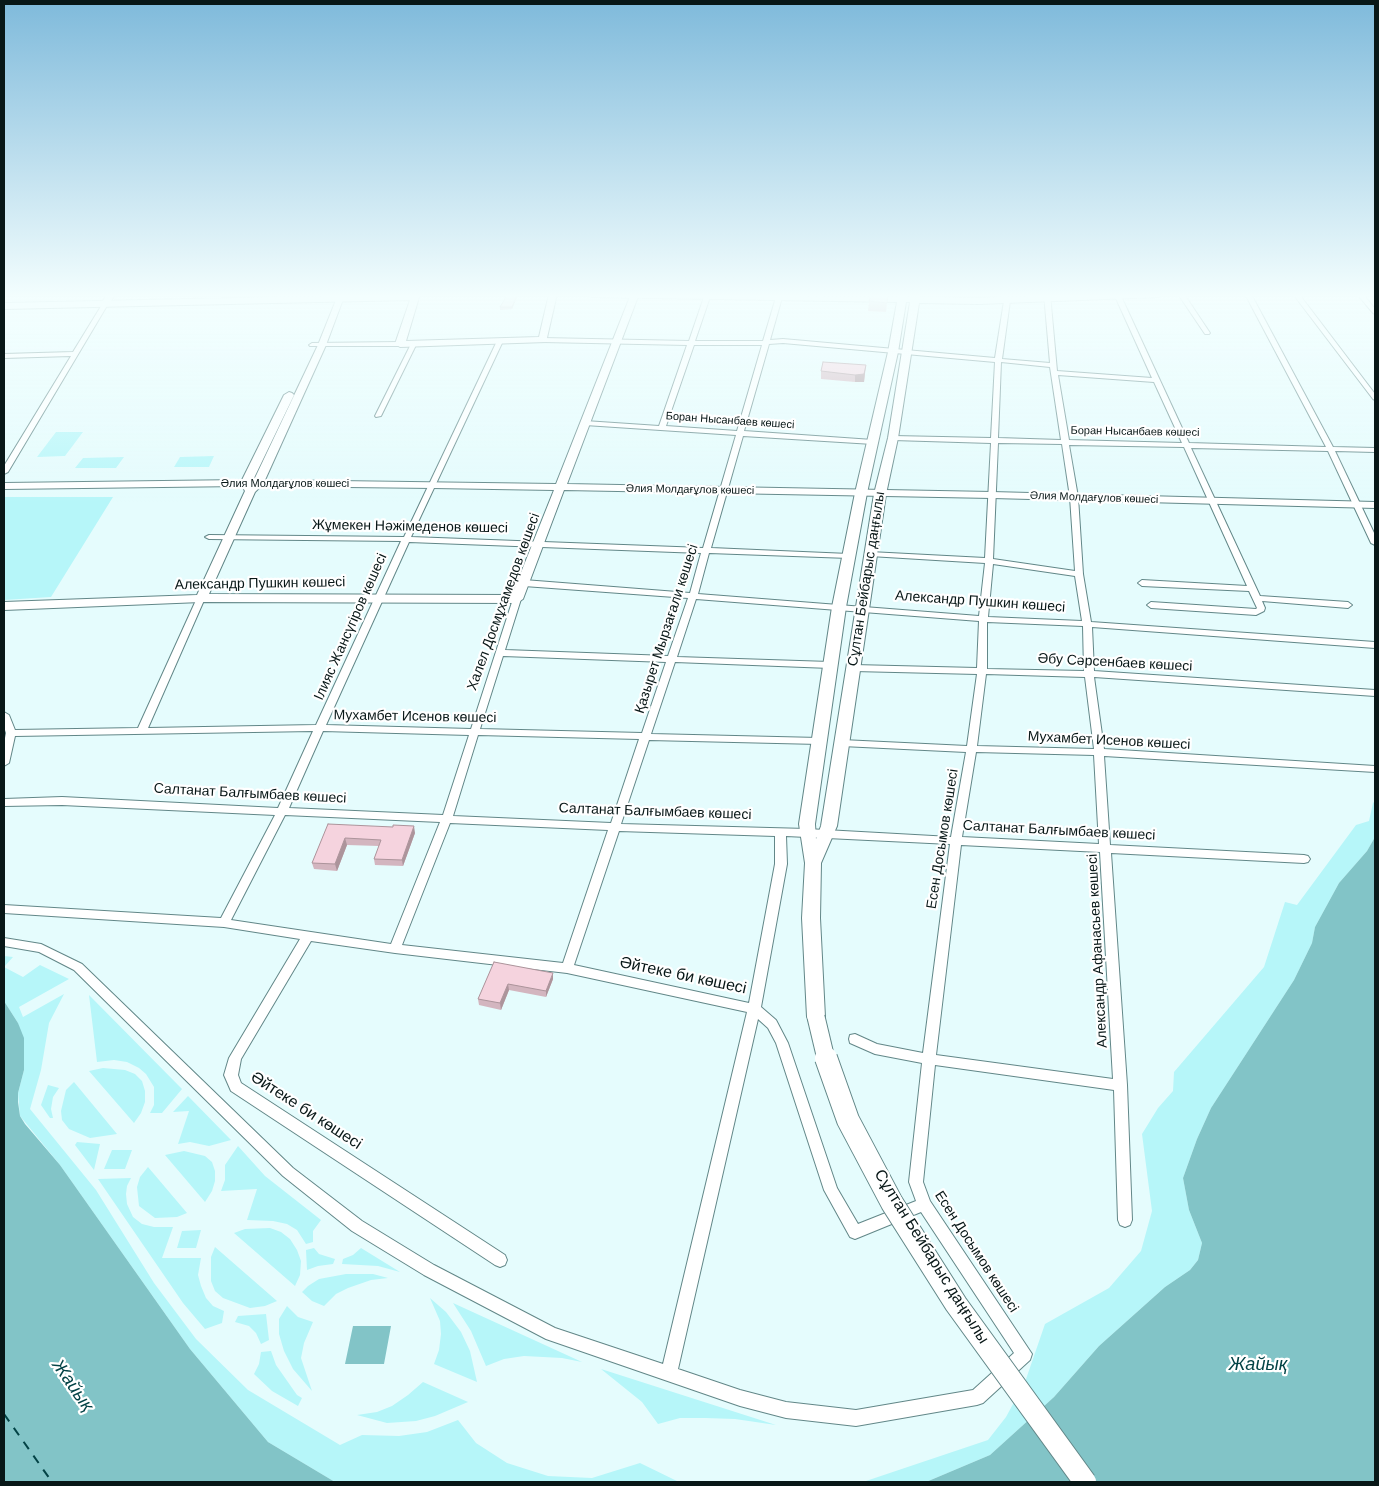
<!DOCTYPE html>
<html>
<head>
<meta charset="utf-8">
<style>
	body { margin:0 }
	#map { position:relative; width:1379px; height:1486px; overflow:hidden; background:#e5fcfd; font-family:"DM Sans",sans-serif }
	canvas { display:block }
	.frame { position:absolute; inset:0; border:5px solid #081717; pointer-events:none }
</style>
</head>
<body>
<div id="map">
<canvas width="1379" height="1486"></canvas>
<div class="frame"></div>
</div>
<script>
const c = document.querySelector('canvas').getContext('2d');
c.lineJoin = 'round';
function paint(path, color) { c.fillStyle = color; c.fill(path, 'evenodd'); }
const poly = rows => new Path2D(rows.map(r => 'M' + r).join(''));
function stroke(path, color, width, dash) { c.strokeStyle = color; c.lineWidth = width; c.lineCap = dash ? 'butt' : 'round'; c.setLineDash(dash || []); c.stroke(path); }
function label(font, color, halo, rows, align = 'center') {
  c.font = font + ' "DM Sans",sans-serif'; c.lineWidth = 4.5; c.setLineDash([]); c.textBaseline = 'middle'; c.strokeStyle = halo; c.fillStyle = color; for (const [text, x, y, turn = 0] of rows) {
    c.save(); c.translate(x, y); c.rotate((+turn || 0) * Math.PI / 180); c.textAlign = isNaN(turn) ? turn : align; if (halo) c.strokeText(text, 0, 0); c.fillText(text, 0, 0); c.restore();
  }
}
paint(poly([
	[56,432,83,432,65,456,37,457],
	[214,456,209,467,174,467,180,457],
	[124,457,116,468,75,468,83,458],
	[4,497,113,497,51,597,4,600],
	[1375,801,1375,837,1367,851,1339,883,1315,927,1312,943,1294,980,1211,1108,1197,1139,1183,1178,1189,1210,1202,1243,1198,1260,1190,1270,1165,1287,1099,1346,1054,1397,990,1455,926,1482,863,1482,988,1440,1006,1417,1025,1382,1045,1324,1109,1288,1141,1251,1152,1211,1142,1134,1158,1108,1173,1091,1174,1072,1264,967,1285,902,1297,905,1356,825,1369,821,1373,803],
	[4,956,13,957,4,967,23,977,40,965,69,979,19,1007,23,1017,64,994,49,1023,41,1070,30,1109,96,1190,154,1283,196,1339,248,1390,340,1445,362,1435,399,1436,427,1432,458,1420,476,1443,507,1463,548,1476,592,1478,640,1463,679,1482,335,1482,268,1442,190,1349,60,1165,20,1116,18,1093,24,1070,18,1023,4,1001],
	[89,995,182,1089,162,1113,150,1113,154,1105,154,1087,146,1074,139,1068,127,1062,114,1060,97,1062],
	[103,1068,125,1070,135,1074,142,1081,145,1091,145,1102,141,1113,134,1123,89,1071],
	[74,1082,117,1134,90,1138,69,1129,62,1120,61,1111,66,1090],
	[48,1085,59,1088,53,1097,51,1109,53,1118,50,1118,41,1105],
	[188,1096,231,1140,209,1146,190,1142,178,1144,189,1111,173,1112],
	[77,1142,100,1144,94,1170,75,1145],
	[238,1146,265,1176,321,1220,313,1231,313,1242,306,1244,297,1230,287,1224,273,1221,247,1220,257,1189,221,1191,225,1180,225,1165],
	[112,1150,132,1150,125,1169,104,1169],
	[184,1151,205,1156,212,1162,215,1171,215,1181,212,1191,205,1202,165,1155],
	[148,1167,187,1213,177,1217,155,1218,139,1206,137,1187,140,1177],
	[131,1178,127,1186,126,1194,127,1204,133,1217,142,1224,154,1227,173,1227,162,1258,201,1258,198,1275,201,1286,206,1298,213,1306,224,1311,222,1323,205,1329,183,1303,98,1179],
	[270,1228,281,1232,290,1239,297,1250,301,1261,300,1275,295,1286,234,1233,245,1229],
	[201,1230,196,1248,177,1248,182,1231],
	[215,1247,277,1301,265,1306,250,1308,223,1298,215,1291,211,1281,211,1257],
	[314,1248,319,1254,335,1259,333,1264,318,1266,307,1270,306,1250],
	[361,1248,400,1272,378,1266,342,1264,343,1259,353,1255],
	[346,1274,373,1274,388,1278,371,1280,348,1288,336,1294,324,1306,312,1301,302,1292,308,1286,319,1279],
	[430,1298,446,1312,461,1332,470,1351,477,1382,434,1364,439,1350,441,1334,440,1321],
	[453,1303,582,1362,562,1358,524,1356,504,1359,486,1366,471,1331],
	[287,1306,298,1317,313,1322,304,1343,301,1358,312,1391,293,1369,284,1351,279,1334,279,1319],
	[266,1314,269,1340,261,1344,256,1333,249,1326,235,1322,238,1316],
	[271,1351,276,1365,297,1395,302,1398,298,1406,272,1391,254,1374,259,1364,261,1352],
	[601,1369,776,1425,735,1419,705,1418,680,1418,658,1424,642,1402],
	[423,1382,468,1402,435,1416,416,1421,387,1423,357,1415,377,1412,392,1406,408,1395]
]), '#b6f6f9');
paint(poly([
	[1375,837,1375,1482,926,1482,990,1455,1054,1397,1099,1346,1165,1287,1190,1270,1198,1260,1202,1243,1189,1210,1183,1178,1197,1139,1211,1108,1294,980,1312,943,1315,927,1339,883,1367,851],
	[4,1001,18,1023,24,1038,24,1070,18,1093,18,1102,20,1116,25,1124,60,1165,190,1349,268,1442,335,1482,4,1482],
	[353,1326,391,1326,384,1364,345,1364]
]), '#82c4c7');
stroke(poly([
	[4,1414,52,1482]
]), '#034346', 2, [9, 8]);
const street = poly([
	[705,294,711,294,695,341,763,341,777,294,783,294,770,340,783,339,995,358,1004,301,1002,297,1005,295,1010,301,1002,359,1050,363,1044,294,1050,294,1057,371,1152,378,1114,294,1120,294,1189,443,1326,447,1245,294,1251,294,1333,447,1375,448,1375,452,1335,451,1375,535,1375,545,1371,543,1328,451,1191,448,1260,596,1348,602,1352,605,1348,608,1262,601,1265,608,1264,611,1256,615,1151,608,1147,605,1151,602,1256,609,1257,608,1249,591,1142,586,1138,583,1142,580,1247,586,1184,447,1069,445,1078,497,1083,574,1091,622,1375,642,1375,648,1092,627,1094,671,1375,690,1375,696,1094,677,1104,749,1375,766,1375,772,1104,756,1110,845,1304,855,1308,856,1310,859,1308,862,1304,863,1111,853,1127,1085,1132,1220,1130,1225,1125,1227,1120,1225,1118,1220,1114,1090,935,1065,923,1182,930,1201,1032,1354,1030,1360,983,1403,977,1405,856,1426,786,1418,740,1406,546,1339,424,1275,352,1231,283,1176,74,970,39,952,4,946,4,938,41,944,82,964,293,1168,362,1221,434,1265,555,1328,663,1364,747,1012,567,973,395,953,311,941,241,1059,238,1075,241,1083,505,1255,507,1260,505,1265,500,1267,495,1265,231,1091,224,1075,229,1058,300,939,224,927,4,913,4,905,221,918,275,815,62,805,4,806,4,799,62,797,278,808,313,731,15,736,9,763,4,766,4,743,6,733,4,727,4,712,9,715,15,730,138,728,197,598,201,595,205,598,148,728,316,725,401,541,209,539,205,537,209,535,404,537,497,341,500,339,503,341,411,537,703,548,736,435,585,425,582,423,585,421,659,426,687,345,543,342,540,340,543,338,689,341,705,294],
	[783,343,995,362,991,438,893,436,889,438,893,440,991,443,985,558,870,552,866,554,870,556,985,563,979,616,698,594,709,553,849,558,853,556,849,554,711,548,743,436,873,444,877,442,873,440,744,431,769,344,783,343],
	[694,345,762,345,737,431,666,426,694,345],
	[1001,362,1050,367,1061,440,998,438,1001,362],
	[1058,375,1154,382,1182,443,1069,440,1058,375],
	[998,443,1062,444,1070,497,1075,571,993,559,998,443],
	[409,542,701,553,690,593,524,580,520,583,524,586,688,598,668,656,505,650,521,599,517,596,513,599,471,729,326,725,409,542],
	[993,564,1075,576,1082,621,988,617,993,564],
	[696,599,979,621,977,668,854,665,849,668,854,671,977,674,967,746,842,740,837,743,842,746,966,752,951,837,807,829,621,824,649,740,819,744,824,741,819,738,651,734,675,662,830,668,835,665,830,662,677,657,696,599],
	[987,622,1083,626,1084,671,987,669,987,622],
	[503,656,666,662,642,733,480,729,503,656],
	[986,674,1085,677,1094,749,977,746,986,674],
	[323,731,469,735,443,815,289,808,323,731],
	[478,735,639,739,611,823,453,816,478,735],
	[976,752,1094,755,1099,844,962,837,976,752],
	[285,815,440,822,391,944,231,920,285,815],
	[450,823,608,830,563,963,402,945,450,823],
	[619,831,775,836,775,864,749,1003,574,965,619,831],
	[786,836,950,844,923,1053,877,1044,855,1034,850,1035,849,1039,850,1043,875,1054,922,1063,909,1182,916,1201,858,1224,837,1188,788,1043,776,1020,761,1007,787,864,786,836],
	[961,845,1100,852,1113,1079,936,1055,961,845],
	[758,1019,768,1028,776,1043,824,1190,850,1237,855,1239,921,1212,1014,1353,973,1390,856,1410,786,1402,740,1390,678,1369,758,1019],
	[1178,294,1184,294,1210,333,1209,334,1205,334,1178,294],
	[1293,294,1299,294,1375,394,1375,400,1373,399,1293,294],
	[1357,294,1363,294,1375,309,1375,314,1373,313,1357,294],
	[103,303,108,304,8,472,4,474,4,466,71,356,4,358,4,354,73,352,103,303],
	[412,342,417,343,381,416,376,417,375,416,412,342],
	[312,343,400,342,403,344,400,346,310,346,309,345,312,343]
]);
const secondary = poly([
	[107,294,115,294,108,306,102,306,101,304,107,294],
	[345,294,326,345,265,480,556,484,631,294,639,294,567,484,992,492,1375,502,1375,508,992,498,564,490,523,599,517,603,201,602,4,610,4,602,197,595,245,491,242,486,4,489,4,483,242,480,284,395,289,392,292,393,294,395,253,480,254,480,318,345,338,295,345,294],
	[261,486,433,488,554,490,512,595,209,594,255,492,261,486]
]);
const primary = poly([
	[420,294,406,341,539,337,549,294,557,294,546,342,400,347,395,344,410,300,4,309,4,303,420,294],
	[588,294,898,297,899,294,907,294,907,297,911,297,912,294,920,294,920,297,979,298,1086,294,1162,294,1158,297,979,304,919,303,898,438,886,494,837,826,821,863,820,918,825,1017,823,1022,816,1024,809,1022,807,1017,802,918,805,863,799,824,832,607,855,493,888,352,897,302,592,297,588,294],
	[906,302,910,302,888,438,874,494,821,826,816,839,815,824,846,607,867,493,898,352,906,302]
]);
stroke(street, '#628788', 2);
stroke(secondary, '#628788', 2);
stroke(primary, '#628788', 2);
paint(street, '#fff');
paint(secondary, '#fff');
paint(primary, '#fff');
const primaryBridgeFar1 = poly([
	[816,1017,826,1059]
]);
const primaryBridge = poly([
	[826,1058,848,1120,892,1203,956,1304,1085,1482]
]);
stroke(primaryBridgeFar1, '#628788', 19, []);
stroke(primaryBridge, '#628788', 24, []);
stroke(primaryBridgeFar1, '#fff', 17);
stroke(primaryBridge, '#fff', 22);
paint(poly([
	[888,294,886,312,868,311,869,301],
	[517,297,512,309,500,310,500,307],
	[821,371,865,373,864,382,855,382,821,379],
	[328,824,415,833,403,866,375,865,374,859,379,846,347,845,337,871,314,869,312,863],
	[494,962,553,979,546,997,509,990,501,1010,479,1005,478,999]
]), '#d3b5bf');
paint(poly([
	[517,295,517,297,512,309,512,307],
	[866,365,864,382,855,382,855,375],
	[414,826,415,833,403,866,402,860],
	[345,838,347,845,337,871,335,864],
	[553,973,553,979,546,997,546,991],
	[508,984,509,990,501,1010,500,1003]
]), '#ac949b');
const building = poly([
	[871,294,888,294,887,303,869,301,871,294],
	[507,295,517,295,512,307,500,307,507,295],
	[823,362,866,365,864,374,855,375,821,371,823,362],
	[328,824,393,827,393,825,414,826,402,860,374,859,381,840,345,838,335,864,312,863,328,824],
	[494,962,553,973,546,991,508,984,500,1003,478,999,494,962]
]);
paint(building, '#f5d3de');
stroke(building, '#ac949b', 1);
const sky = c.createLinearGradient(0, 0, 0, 502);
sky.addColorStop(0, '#7fbadb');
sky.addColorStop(0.59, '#f3fefe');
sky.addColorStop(1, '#f3fefe00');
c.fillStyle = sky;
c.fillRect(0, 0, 1379, 502);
label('11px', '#081717', '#fff', [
	["Боран Нысанбаев көшесі",730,421,4],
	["Боран Нысанбаев көшесі",1135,432,1],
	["Әлия Молдағұлов көшесі",285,484],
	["Әлия Молдағұлов көшесі",690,490,1],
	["Әлия Молдағұлов көшесі",1094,498,2]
]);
label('14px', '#081717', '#fff', [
	["Жұмекен Нәжімеденов көшесі",410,527,1],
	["Сұлтан Бейбарыс даңғылы",867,579,-81],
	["Александр Пушкин көшесі",260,584,-1],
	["Халел Досмұхамедов көшесі",504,602,-70],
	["Александр Пушкин көшесі",980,602,4],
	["Ілияс Жансүгіров көшесі",351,627,-66],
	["Қазырет Мырзағали көшесі",667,629,-72],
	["Әбу Сәрсенбаев көшесі",1115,663,3],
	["Мухамбет Исенов көшесі",415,717,1],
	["Мухамбет Исенов көшесі",1109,741,3],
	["Салтанат Балғымбаев көшесі",250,794,3],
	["Салтанат Балғымбаев көшесі",655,812,2],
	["Салтанат Балғымбаев көшесі",1059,831,3],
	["Есен Досымов көшесі",943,839,-81],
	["Александр Афанасьев көшесі",1098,951,-93],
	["Есен Досымов көшесі",976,1252,57]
]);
label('16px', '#081717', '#fff', [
	["Әйтеке би көшесі",683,976,12],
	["Әйтеке би көшесі",306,1111,33],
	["Сұлтан Бейбарыс даңғылы",931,1257,58]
]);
label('italic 18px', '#034346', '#fff', [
	["Жайық",1258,1365],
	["Жайық",72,1386,55]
]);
</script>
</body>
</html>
